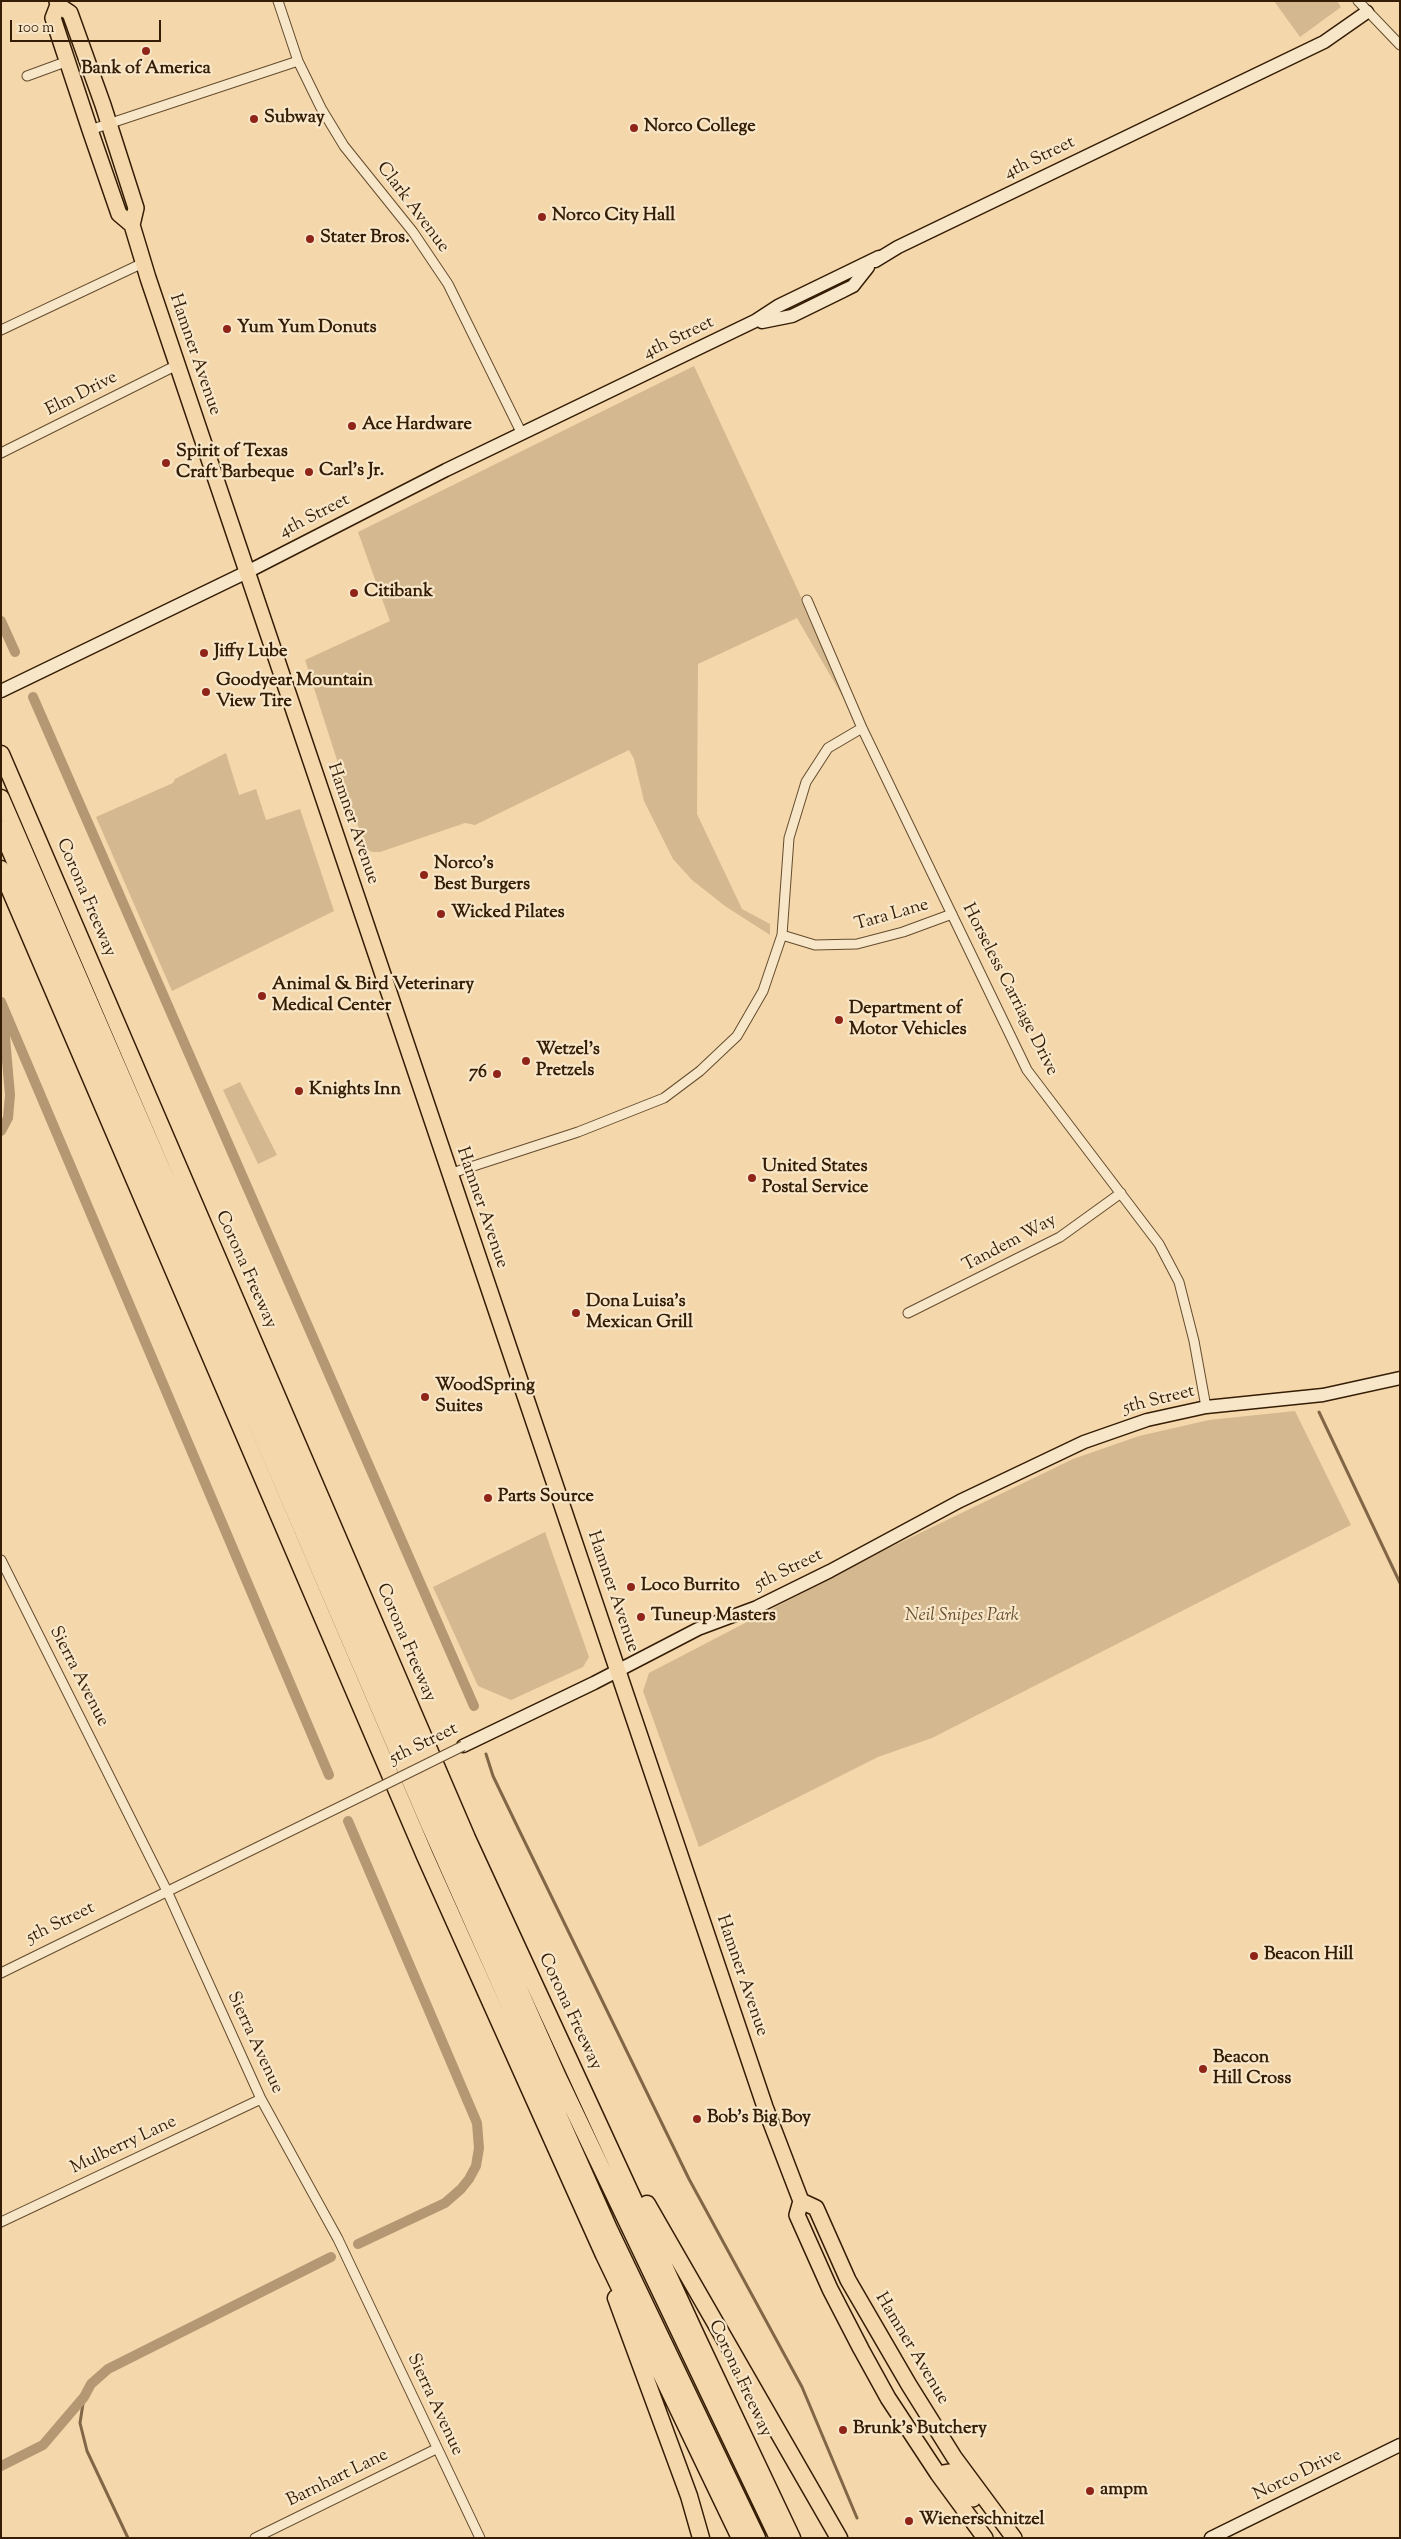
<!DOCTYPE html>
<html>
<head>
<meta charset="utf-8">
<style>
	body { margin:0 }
	#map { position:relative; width:1401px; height:2539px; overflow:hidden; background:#f4d8ab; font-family:"Sorts Mill Goudy",serif }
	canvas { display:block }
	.frame { position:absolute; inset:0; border:2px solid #351d05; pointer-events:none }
	.scale { position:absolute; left:10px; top:20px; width:151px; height:22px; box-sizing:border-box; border:2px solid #351d05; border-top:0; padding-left:6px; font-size:15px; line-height:18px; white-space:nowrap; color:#351d05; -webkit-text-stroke:4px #f8e6c8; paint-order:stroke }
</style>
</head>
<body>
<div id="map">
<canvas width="1401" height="2539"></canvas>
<div class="frame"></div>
<div class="scale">100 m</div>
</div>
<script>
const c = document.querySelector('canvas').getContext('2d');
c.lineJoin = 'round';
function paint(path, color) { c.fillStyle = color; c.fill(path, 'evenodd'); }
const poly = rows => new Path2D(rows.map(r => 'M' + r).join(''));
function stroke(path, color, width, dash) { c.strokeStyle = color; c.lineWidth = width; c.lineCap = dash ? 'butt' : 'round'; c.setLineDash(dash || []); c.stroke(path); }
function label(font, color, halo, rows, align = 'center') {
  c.font = font + ' "Sorts Mill Goudy",serif'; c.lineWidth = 4.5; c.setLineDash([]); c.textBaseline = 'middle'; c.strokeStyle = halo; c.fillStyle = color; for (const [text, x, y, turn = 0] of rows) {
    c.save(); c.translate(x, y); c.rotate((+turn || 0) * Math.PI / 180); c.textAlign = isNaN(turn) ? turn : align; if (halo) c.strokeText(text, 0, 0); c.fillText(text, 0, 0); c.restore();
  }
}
paint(poly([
	[1274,1,1337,1,1341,7,1300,37],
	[694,366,802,599,801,601,848,706,797,618,698,664,697,814,742,909,770,924,770,935,725,906,692,880,673,859,644,801,634,759,629,750,475,825,465,823,380,852,372,852,367,849,358,826,305,660,390,621,358,532],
	[226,753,239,795,256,789,266,820,300,809,334,911,172,991,96,817,173,783,175,779],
	[240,1082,277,1155,258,1164,223,1090],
	[1295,1411,1351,1525,932,1738,878,1757,699,1847,643,1691,649,1673,887,1549,1073,1459,1139,1436,1209,1420],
	[545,1532,589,1657,583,1667,511,1700,478,1686,433,1587]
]), '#d4b88f');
stroke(poly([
	[1319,1412,1400,1583],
	[486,1754,493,1776,520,1832,689,2179,802,2387,857,2518],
	[84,2397,80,2423,87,2451,128,2538]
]), '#816747', 3);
stroke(poly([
	[1,621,15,652],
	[33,697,474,1706],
	[1,1002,329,1775],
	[1,1131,8,1118,10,1095,3,1015],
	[348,1821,477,2123,479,2148,476,2166,469,2179,461,2189,445,2203,358,2244],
	[1,2466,43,2445,84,2397,91,2384,108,2369,331,2257]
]), '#b39873', 10);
const street = poly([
	[278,1,298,61,321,108,344,146,413,232,448,284,522,434],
	[1358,1,1400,45],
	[27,76,68,61],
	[90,130,298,61],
	[1,330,143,263],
	[1,453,177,365],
	[807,600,862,728,1027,1070,1159,1244,1179,1282,1194,1341,1206,1407],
	[782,935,815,945,857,944,903,932,952,914],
	[449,1174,578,1132,664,1098,700,1071,737,1036,763,991,782,935,789,838,806,782,828,748,862,728],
	[908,1313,1060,1237,1121,1193],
	[1,1560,167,1891,261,2099,338,2239,480,2538],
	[1,1973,368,1793],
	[1,2222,261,2099],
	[255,2538,436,2449]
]);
const secondary = poly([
	[875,261,898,247,1324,42,1367,12],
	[762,322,792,316,843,291,853,286,868,267],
	[1,691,247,572,446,470,755,321,778,306,879,257],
	[463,1746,594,1683,698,1629,757,1607,830,1571,960,1501,1084,1442,1147,1420,1206,1407,1323,1395,1400,1378],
	[1211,2538,1400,2445]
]);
const primary = poly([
	[57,1,58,5,70,13,103,105,136,208,132,225,148,278,765,2107,791,2175,801,2201,816,2208,848,2280,909,2385,954,2457,1014,2538],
	[58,5,53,18,90,130,119,214,132,225],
	[801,2201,797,2215,830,2289,861,2349,888,2398,938,2474,985,2538],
	[938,2474,950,2472,973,2499]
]);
const highway = poly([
	[1,754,467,1838,697,2337,792,2538],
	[1,798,445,1822,558,2077,778,2538],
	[1,829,429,1824,609,2229,757,2538],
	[1,869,425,1856,604,2255,740,2538],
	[647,2204,839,2538],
	[616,2298,689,2496,701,2538]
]);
stroke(street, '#654c2e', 11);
stroke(secondary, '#351d05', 15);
stroke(primary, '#351d05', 18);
stroke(highway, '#351d05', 19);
stroke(street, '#f8e6c8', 9);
stroke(secondary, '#f8e6c8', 12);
stroke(primary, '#f4d8ab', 15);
stroke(highway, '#f4d8ab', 16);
const streetBridge = poly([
	[368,1793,463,1746]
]);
stroke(streetBridge, '#654c2e', 11, []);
stroke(streetBridge, '#f8e6c8', 9);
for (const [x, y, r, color] of [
	[146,51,5,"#8f2418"],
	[254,119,5,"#8f2418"],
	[634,128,5,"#8f2418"],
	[542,217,5,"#8f2418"],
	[310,239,5,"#8f2418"],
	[227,329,5,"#8f2418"],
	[352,426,5,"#8f2418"],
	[166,463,5,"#8f2418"],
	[309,472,5,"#8f2418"],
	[354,593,5,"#8f2418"],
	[204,653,5,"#8f2418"],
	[206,692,5,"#8f2418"],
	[424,875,5,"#8f2418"],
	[441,914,5,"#8f2418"],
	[262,996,5,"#8f2418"],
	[839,1020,5,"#8f2418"],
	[526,1061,5,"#8f2418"],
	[497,1074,5,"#8f2418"],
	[299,1091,5,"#8f2418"],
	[752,1178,5,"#8f2418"],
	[576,1313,5,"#8f2418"],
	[425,1397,5,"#8f2418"],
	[488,1498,5,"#8f2418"],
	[631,1587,5,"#8f2418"],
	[641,1617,5,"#8f2418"],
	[1254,1956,5,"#8f2418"],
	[1203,2069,5,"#8f2418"],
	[697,2119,5,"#8f2418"],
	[843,2430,5,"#8f2418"],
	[1090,2491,5,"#8f2418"],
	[909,2521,5,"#8f2418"]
]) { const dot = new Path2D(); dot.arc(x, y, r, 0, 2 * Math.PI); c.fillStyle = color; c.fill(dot); stroke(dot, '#f8e6c8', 2); }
label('bold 18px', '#351d05', '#f8e6c8', [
	["Bank of America",146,70,"center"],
	["Subway",264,119],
	["Norco College",644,128],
	["Norco City Hall",552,217],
	["Stater Bros.",320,239],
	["Yum Yum Donuts",237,329],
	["Ace Hardware",362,426],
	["Spirit of Texas",176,453],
	["Craft Barbeque",176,474],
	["Carl's Jr.",319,472],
	["Citibank",364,593],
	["Jiffy Lube",214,653],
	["Goodyear Mountain",216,682],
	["View Tire",216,703],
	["Norco's",434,865],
	["Best Burgers",434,886],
	["Wicked Pilates",451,914],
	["Animal & Bird Veterinary",272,986],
	["Medical Center",272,1007],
	["Department of",849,1010],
	["Motor Vehicles",849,1031],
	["Wetzel's",536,1051],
	["Pretzels",536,1072],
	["76",487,1074,"right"],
	["Knights Inn",309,1091],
	["United States",762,1168],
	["Postal Service",762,1189],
	["Dona Luisa’s",586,1303],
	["Mexican Grill",586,1324],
	["WoodSpring",435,1387],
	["Suites",435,1408],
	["Parts Source",498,1498],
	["Loco Burrito",641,1587],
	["Tuneup Masters",651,1617],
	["Beacon Hill",1264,1956],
	["Beacon",1213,2059],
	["Hill Cross",1213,2080],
	["Bob's Big Boy",707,2119],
	["Brunk's Butchery",853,2430],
	["ampm",1100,2491],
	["Wienerschnitzel",919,2521]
], 'left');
label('18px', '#351d05', '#f8e6c8', [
	["4th Street",1040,159,-26],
	["Clark Avenue",412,208,53],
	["4th Street",679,339,-26],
	["Hamner Avenue",194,355,71],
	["Elm Drive",82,395,-27],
	["4th Street",315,517,-27],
	["Hamner Avenue",352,824,71],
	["Corona Freeway",85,898,67],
	["Tara Lane",892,916,-16],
	["Horseless Carriage Drive",1009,990,63],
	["Hamner Avenue",481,1208,71],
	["Tandem Way",1010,1244,-28],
	["Corona Freeway",245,1270,66],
	["5th Street",1159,1401,-14],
	["5th Street",789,1571,-26],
	["Hamner Avenue",612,1592,71],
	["Corona Freeway",405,1643,67],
	["Sierra Avenue",78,1677,63],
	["5th Street",424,1745,-26],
	["5th Street",61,1924,-26],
	["Hamner Avenue",741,1976,71],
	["Corona Freeway",569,2012,65],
	["Sierra Avenue",254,2043,65],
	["Mulberry Lane",124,2146,-25],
	["Hamner Avenue",911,2349,59],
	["Corona Freeway",739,2379,65],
	["Sierra Avenue",434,2405,65],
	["Norco Drive",1298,2476,-26],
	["Barnhart Lane",338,2479,-26]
]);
label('italic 18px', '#654c2e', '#f8e6c8', [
	["Neil Snipes Park",962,1617]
]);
</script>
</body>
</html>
